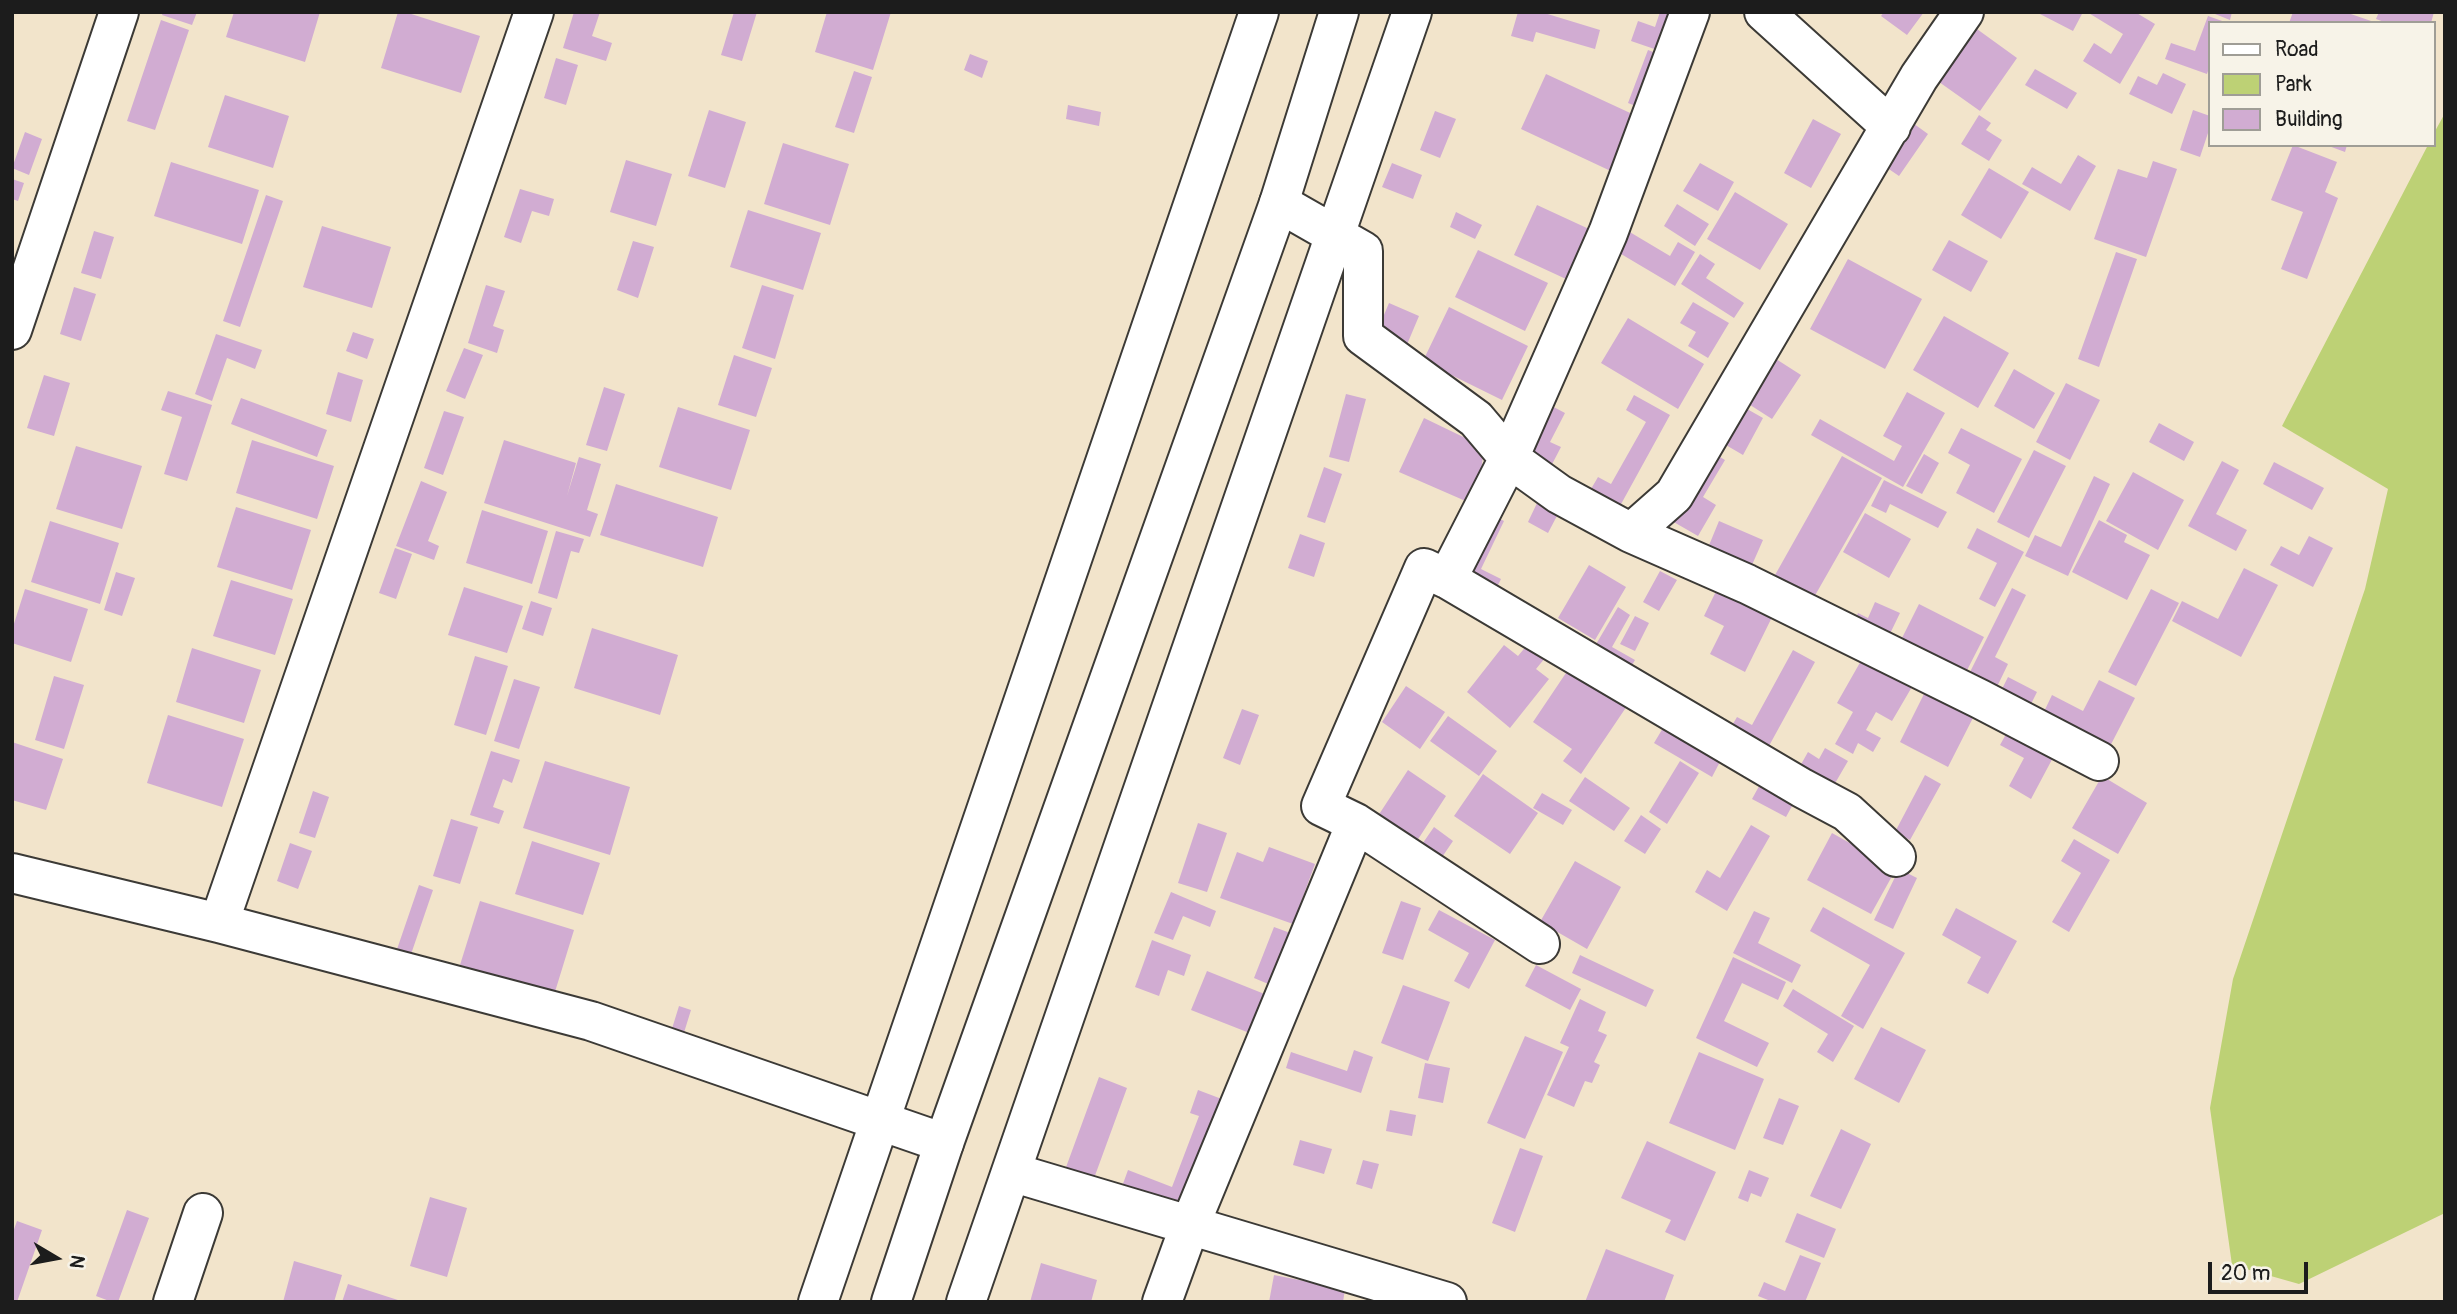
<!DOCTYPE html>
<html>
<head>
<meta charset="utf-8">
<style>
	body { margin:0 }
	#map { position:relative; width:2457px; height:1314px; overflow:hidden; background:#f2e4cb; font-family:Pangolin,sans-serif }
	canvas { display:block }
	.frame { position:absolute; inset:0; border:14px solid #1c1c1c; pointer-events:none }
	.legend { position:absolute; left:2208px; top:21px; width:228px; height:126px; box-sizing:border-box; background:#f7f3e8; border:2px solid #9f9d96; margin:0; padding:9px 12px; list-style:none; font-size:21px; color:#1c1c1c }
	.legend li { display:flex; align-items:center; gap:14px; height:35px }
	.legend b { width:35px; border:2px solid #9f9d96 }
	.north { position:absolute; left:21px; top:1223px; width:70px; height:70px; -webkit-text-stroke:5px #f7f3e8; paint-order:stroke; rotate:100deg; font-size:19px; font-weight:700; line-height:28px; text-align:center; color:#1c1c1c }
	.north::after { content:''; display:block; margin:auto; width:24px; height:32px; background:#1c1c1c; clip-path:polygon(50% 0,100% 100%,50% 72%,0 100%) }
	.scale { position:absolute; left:2208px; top:1262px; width:100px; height:32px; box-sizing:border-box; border:4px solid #1c1c1c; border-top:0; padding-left:9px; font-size:21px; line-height:24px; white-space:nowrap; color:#1c1c1c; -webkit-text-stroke:5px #f7f3e8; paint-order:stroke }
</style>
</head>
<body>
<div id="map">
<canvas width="2457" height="1314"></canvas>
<div class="frame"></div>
<ul class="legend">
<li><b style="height:9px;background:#fff"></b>Road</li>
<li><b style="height:19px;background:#bdd175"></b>Park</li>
<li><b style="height:19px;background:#d1acd2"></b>Building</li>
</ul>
<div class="north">N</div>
<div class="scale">20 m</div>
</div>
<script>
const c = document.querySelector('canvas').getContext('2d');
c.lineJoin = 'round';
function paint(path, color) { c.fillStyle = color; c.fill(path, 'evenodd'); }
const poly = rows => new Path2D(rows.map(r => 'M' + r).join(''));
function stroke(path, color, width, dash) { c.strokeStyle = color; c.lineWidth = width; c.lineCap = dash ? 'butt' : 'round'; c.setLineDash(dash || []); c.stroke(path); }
paint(poly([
	[2445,113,2445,1213,2299,1284,2232,1265,2210,1108,2233,979,2365,589,2388,489,2282,426,2428,145,2434,145,2434,133]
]), '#bdd175');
paint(poly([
	[163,12,197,12,192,25,162,15],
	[234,12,320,12,305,62,226,37],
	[398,12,405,12,480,36,461,93,381,68],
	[574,12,600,12,592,36,612,43,606,61,563,48],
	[734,12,757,12,742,61,721,55],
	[827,12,891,12,873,70,815,52],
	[1518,12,1541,12,1600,30,1595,49,1536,32,1533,42,1511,36],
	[1660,12,1683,12,1669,54,1631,41,1638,21,1655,27],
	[1884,12,1924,12,1907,35,1881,16],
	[2041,12,2083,12,2073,31,2040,14],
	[2087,12,2135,12,2155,24,2120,84,2083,61,2094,43,2111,54,2123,34],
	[2210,12,2232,12,2230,20],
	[2293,12,2345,12,2374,22,2289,23],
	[2379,12,2434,12,2431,23,2387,23,2376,19],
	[2208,16,2225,22,2210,23,2210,65,2207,74,2165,59,2171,43,2195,51],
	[161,20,189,30,155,130,127,121],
	[1970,24,2017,58,1980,111,1932,77],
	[1648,50,1666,57,1646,110,1628,103],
	[970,54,988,61,982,78,964,70],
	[556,58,578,65,566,105,544,98],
	[2035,69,2077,93,2067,109,2025,85],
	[854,71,872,77,854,133,835,127],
	[2163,73,2186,84,2172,114,2129,94,2138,76,2157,85],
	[1546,74,1641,118,1615,173,1521,129],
	[225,95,289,116,273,168,208,147],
	[1068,105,1101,112,1099,126,1066,119],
	[709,110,746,122,725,188,688,176],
	[2193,110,2210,116,2210,127,2200,157,2180,150],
	[1435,111,1456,119,1440,158,1420,150],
	[1979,115,1991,123,1986,130,2002,140,1989,161,1961,144],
	[1813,119,1841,134,1811,188,1784,173],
	[1910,121,1928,134,1899,176,1880,163],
	[25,132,42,139,29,175,12,168],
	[783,143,849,164,830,225,764,204],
	[2293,145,2337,162,2325,192,2338,198,2307,279,2281,269,2303,212,2271,200],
	[2326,145,2347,145,2345,152],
	[2078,155,2096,166,2070,211,2022,184,2032,167,2061,184],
	[626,160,672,174,656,226,610,212],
	[2153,161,2177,169,2146,257,2094,239,2118,169,2147,178],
	[171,162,259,190,242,244,154,216],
	[1392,163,1422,175,1413,199,1382,187],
	[1700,163,1734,182,1718,211,1683,191],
	[1989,168,2029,192,2001,239,1961,215],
	[12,179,24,183,18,201,12,199],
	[520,189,554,199,549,216,532,211,521,243,504,237],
	[1735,192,1788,224,1760,270,1707,239],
	[266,195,283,201,240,327,223,321],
	[1677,204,1709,224,1695,246,1664,226],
	[1537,205,1602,235,1579,285,1514,255],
	[748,210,821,233,803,290,730,267],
	[1456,212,1482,225,1475,239,1450,227],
	[322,226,391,247,372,308,303,287],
	[94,231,114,237,101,279,81,273],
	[1628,231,1670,256,1678,242,1695,252,1675,286,1616,251],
	[1949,240,1988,261,1971,292,1932,270],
	[633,241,654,247,638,298,617,290],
	[1478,250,1548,283,1525,331,1455,297],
	[2116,252,2137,259,2099,367,2078,359],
	[1700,254,1715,264,1706,278,1744,303,1734,318,1681,284],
	[1848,259,1922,299,1885,369,1810,329],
	[486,285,505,291,493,326,504,330,497,353,468,343],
	[762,285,794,295,775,359,742,348],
	[74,287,96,294,81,341,60,334],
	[1693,302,1729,323,1708,358,1688,346,1696,332,1680,323],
	[1389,303,1419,316,1403,354,1373,341],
	[1449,307,1528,346,1502,400,1423,361],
	[1944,316,2009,353,1978,408,1913,370],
	[1628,318,1704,364,1678,409,1601,363],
	[353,332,374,339,367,359,346,351],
	[216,334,262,350,255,369,227,358,212,401,195,394],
	[464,348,483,355,465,399,446,391],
	[734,355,772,368,756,417,718,405],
	[1776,359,1801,375,1772,419,1747,403],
	[2014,369,2055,393,2034,429,1994,406],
	[338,372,363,380,351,422,326,414],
	[44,375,70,383,54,436,27,428],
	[2066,383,2100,400,2070,460,2036,442],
	[604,387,625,394,607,451,586,445],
	[168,391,212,405,187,481,164,474,182,417,161,410],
	[1907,392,1945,413,1903,487,1811,435,1820,419,1894,461,1902,446,1883,436],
	[1346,394,1366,399,1349,462,1329,457],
	[1634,395,1670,415,1620,506,1591,489,1598,477,1611,484,1646,422,1626,410],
	[241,398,327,430,317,457,231,424],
	[1546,403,1565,413,1550,442,1561,447,1549,470,1520,455],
	[1740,405,1763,418,1743,455,1719,441],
	[678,407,750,430,731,490,659,467],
	[444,411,464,417,443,475,424,468],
	[1424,418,1484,447,1477,506,1399,472],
	[2159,423,2194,442,2184,461,2149,442],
	[1961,428,2022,459,1994,513,1956,493,1970,465,1948,453],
	[252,440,334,466,317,519,236,493],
	[504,440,576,463,567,496,579,457,601,464,587,510,598,514,590,537,484,503],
	[76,446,142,466,122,529,56,509],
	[2034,450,2066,466,2029,538,1997,522],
	[1713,453,1725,460,1703,497,1716,505,1698,536,1672,521],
	[1924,454,1939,463,1922,494,1906,486],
	[1842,456,1882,478,1809,606,1770,584],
	[2222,461,2239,470,2216,514,2247,530,2236,551,2188,526],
	[2274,462,2324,488,2312,510,2263,484],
	[1324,467,1342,474,1325,523,1307,517],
	[2133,472,2184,500,2158,550,2106,521],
	[2094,476,2110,484,2068,576,2025,556,2035,535,2061,547],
	[1884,480,1947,512,1938,528,1890,504,1886,513,1871,506],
	[421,481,447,492,428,541,439,546,434,560,396,546],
	[616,484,718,517,703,567,600,535],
	[1538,501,1559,512,1548,533,1528,522],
	[236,507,311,530,292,590,217,567],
	[482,510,548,531,532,584,466,563],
	[1488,513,1504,521,1481,569,1501,579,1495,591,1459,574],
	[1865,513,1911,539,1889,578,1843,552],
	[2099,520,2127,535,2124,542,2150,555,2127,600,2072,572],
	[50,521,119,543,100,604,31,582],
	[1719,521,1763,540,1748,574,1705,555],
	[1977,528,2024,552,1995,607,1979,599,1997,563,1967,548],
	[556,531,584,539,579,553,571,551,557,599,538,593],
	[1300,534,1325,543,1314,577,1288,568],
	[2309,536,2333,548,2313,587,2270,565,2281,546,2299,555],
	[395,548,412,554,396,599,379,593],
	[1589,565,1626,587,1595,640,1558,618],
	[2244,568,2278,585,2241,657,2172,621,2182,601,2218,619],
	[1660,571,1677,580,1659,611,1643,602],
	[116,572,135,578,122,616,104,610],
	[231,580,293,599,275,655,213,636],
	[1721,581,1776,609,1745,672,1710,654,1724,626,1704,616],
	[464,587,523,606,507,653,448,635],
	[2012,588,2026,595,1995,657,2008,664,1994,693,1966,680],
	[25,589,88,609,71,662,12,643,12,630],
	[2151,589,2179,603,2136,686,2108,672],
	[531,601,552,608,543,636,522,629],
	[1875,602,1900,613,1885,644,1852,628,1858,613,1868,618],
	[1919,604,1984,637,1961,682,1896,650],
	[1618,607,1630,615,1612,647,1635,660,1628,672,1592,651],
	[1635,616,1649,623,1635,651,1620,644],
	[592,628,678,655,660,715,574,688],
	[1528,644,1545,658,1536,669,1549,679,1510,728,1467,692,1504,645,1518,656],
	[192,648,261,670,244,723,176,702],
	[1793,650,1815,662,1764,755,1727,734,1737,717,1752,725],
	[1866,652,1916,680,1892,721,1876,712,1866,730,1881,738,1873,752,1858,743,1853,754,1835,744,1853,712,1837,703],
	[475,656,508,666,486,735,454,725],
	[1570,667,1627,706,1581,774,1563,761,1572,749,1533,722],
	[54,676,84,685,64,749,35,740],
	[2008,677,2037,692,2027,712,1998,697],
	[514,679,540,687,519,749,494,741],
	[2099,680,2135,698,2106,754,2040,720,2052,695,2083,711],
	[1929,684,1978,708,1948,767,1900,742],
	[1406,686,1445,712,1420,749,1382,722],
	[1242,709,1259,715,1240,765,1223,758],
	[168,715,244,739,222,807,147,783],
	[1448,716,1497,751,1479,776,1430,741],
	[1666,723,1723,756,1712,777,1654,743],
	[2010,727,2056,752,2031,799,2009,786,2024,758,2000,745],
	[12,742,63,759,46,810,12,800],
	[1825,748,1848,761,1834,785,1795,775,1808,752,1819,759],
	[491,751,520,760,512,783,503,779,493,807,504,811,499,824,470,815],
	[545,761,630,787,610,855,523,828],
	[1680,761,1699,773,1667,824,1649,812],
	[1408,770,1446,796,1415,844,1376,819],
	[1483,774,1538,813,1510,854,1454,816],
	[1925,775,1941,784,1910,840,1895,832],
	[2102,776,2147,803,2118,854,2072,828],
	[1585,777,1630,808,1614,831,1569,801],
	[1763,779,1797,797,1786,817,1752,799],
	[313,791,329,797,315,838,299,833],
	[1542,793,1572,810,1563,825,1533,808],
	[1641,815,1661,829,1645,854,1624,841],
	[451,819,478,827,460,884,433,876],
	[1198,823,1227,833,1207,892,1178,883],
	[1751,825,1770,836,1727,911,1695,892,1707,870,1720,878],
	[1434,827,1453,841,1438,863,1418,850],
	[1832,833,1896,869,1871,914,1807,880],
	[2074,839,2110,860,2069,932,2052,922,2081,873,2061,861],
	[532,841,600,863,583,915,515,894],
	[290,843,312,851,298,889,277,881],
	[1269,847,1315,864,1293,924,1220,898,1237,852,1263,862],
	[1575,861,1621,887,1587,949,1540,922],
	[1899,869,1917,878,1893,929,1874,920],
	[419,885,433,890,408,963,394,958],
	[1171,892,1216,911,1210,927,1183,916,1173,940,1154,933],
	[480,901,574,930,554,995,460,965],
	[1401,901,1421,908,1403,960,1382,953],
	[1823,907,1905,953,1863,1029,1841,1016,1870,965,1810,931],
	[1956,908,2017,941,1988,994,1967,983,1981,957,1942,935],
	[1439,910,1495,940,1469,989,1454,981,1469,953,1428,930],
	[1754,911,1770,918,1758,943,1801,965,1792,983,1733,953],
	[1274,927,1293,934,1273,986,1254,978],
	[1152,940,1191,955,1184,976,1168,970,1159,996,1135,987],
	[1580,955,1654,990,1646,1007,1572,973],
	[1733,957,1786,982,1778,1000,1742,983,1724,1021,1769,1043,1757,1067,1696,1038],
	[1536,965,1581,989,1570,1010,1525,986],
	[1207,971,1267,995,1252,1034,1191,1010],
	[1403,985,1450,1002,1428,1061,1381,1043],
	[1793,989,1854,1026,1833,1062,1817,1052,1828,1034,1783,1006],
	[1580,999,1606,1012,1598,1031,1607,1035,1594,1062,1600,1065,1592,1083,1585,1081,1574,1107,1547,1095,1569,1047,1560,1043],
	[679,1006,691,1010,682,1039,670,1035],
	[1881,1027,1926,1050,1899,1103,1854,1079],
	[1525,1036,1563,1052,1525,1139,1487,1123],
	[1354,1050,1373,1057,1361,1093,1286,1068,1291,1052,1347,1071],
	[1699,1052,1764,1079,1735,1150,1669,1123],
	[1425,1063,1450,1068,1443,1103,1418,1098],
	[1099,1077,1127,1088,1089,1192,1061,1181],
	[1198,1090,1227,1101,1184,1216,1120,1192,1128,1170,1172,1187,1199,1116,1190,1113],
	[1779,1098,1799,1106,1783,1145,1763,1138],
	[1390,1110,1416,1115,1412,1136,1386,1131],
	[1841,1129,1871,1144,1841,1209,1810,1196],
	[1300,1140,1332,1149,1324,1174,1293,1165],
	[1647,1141,1716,1172,1685,1241,1665,1232,1671,1220,1621,1198],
	[1520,1148,1543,1156,1515,1232,1492,1223],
	[1363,1160,1379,1164,1372,1189,1356,1184],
	[1749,1170,1769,1178,1761,1197,1751,1193,1748,1202,1738,1198],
	[430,1197,467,1208,447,1277,410,1266],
	[127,1210,149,1218,118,1302,112,1302,96,1296],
	[1797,1213,1836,1229,1824,1258,1785,1242],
	[17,1221,42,1230,17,1302,12,1302,12,1235],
	[1606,1249,1674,1275,1664,1302,1585,1302],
	[1800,1255,1821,1263,1805,1302,1773,1302,1758,1296,1764,1282,1785,1291],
	[294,1261,342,1275,334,1302,283,1302],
	[1041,1263,1097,1280,1091,1302,1030,1302],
	[1274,1275,1345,1289,1343,1302,1269,1302],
	[348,1284,401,1301,401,1302,342,1302]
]), '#d1acd2');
const minor = poly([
	[1764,12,1891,127],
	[1279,203,1363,251,1363,336,1476,419,1509,458,1559,494,1631,533,1674,495,1919,77,1964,12],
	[12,330,119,12],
	[1631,533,1747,584,1980,699,2099,761],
	[1447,579,1509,458,1608,233,1690,12],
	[12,873,219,923,591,1021,944,1143],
	[219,923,534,12],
	[1540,944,1356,823,1321,806,1424,568,1447,579,1802,788,1847,812,1896,857],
	[1011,1172,1447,1302],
	[173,1302,203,1213],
	[966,1302,1412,12],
	[1162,1302,1190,1225,1356,823]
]);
const major = poly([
	[818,1302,1259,12],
	[891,1302,944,1143,1279,203,1339,12]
]);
stroke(minor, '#3c3a36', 42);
stroke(major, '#3c3a36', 42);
stroke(minor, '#fff', 38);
stroke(major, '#fff', 38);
</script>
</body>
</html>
